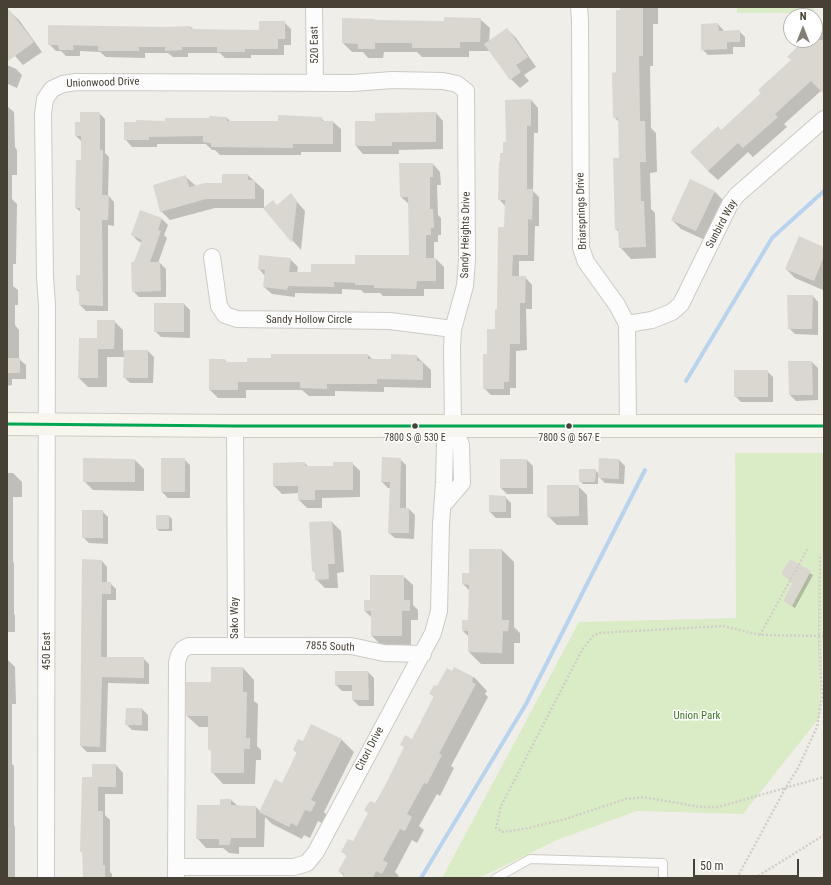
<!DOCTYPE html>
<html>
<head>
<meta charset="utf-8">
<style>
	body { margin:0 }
	#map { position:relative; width:831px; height:885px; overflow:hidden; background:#f0eee8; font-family:"Roboto Condensed",sans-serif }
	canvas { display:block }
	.frame { position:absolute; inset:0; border:8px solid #464134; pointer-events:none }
	.north { position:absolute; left:783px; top:8px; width:40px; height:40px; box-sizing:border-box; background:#fff; border:1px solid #b5b3ae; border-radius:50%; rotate:0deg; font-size:11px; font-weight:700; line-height:16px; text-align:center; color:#464134 }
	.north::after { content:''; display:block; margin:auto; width:14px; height:18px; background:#827e73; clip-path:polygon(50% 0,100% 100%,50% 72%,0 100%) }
	.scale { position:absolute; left:693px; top:859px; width:106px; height:18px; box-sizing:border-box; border:2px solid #464134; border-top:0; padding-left:5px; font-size:12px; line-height:14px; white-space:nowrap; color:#464134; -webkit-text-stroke:3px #fff; paint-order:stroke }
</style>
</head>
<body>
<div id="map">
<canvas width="831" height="885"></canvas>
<div class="frame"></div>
<div class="north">N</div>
<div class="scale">50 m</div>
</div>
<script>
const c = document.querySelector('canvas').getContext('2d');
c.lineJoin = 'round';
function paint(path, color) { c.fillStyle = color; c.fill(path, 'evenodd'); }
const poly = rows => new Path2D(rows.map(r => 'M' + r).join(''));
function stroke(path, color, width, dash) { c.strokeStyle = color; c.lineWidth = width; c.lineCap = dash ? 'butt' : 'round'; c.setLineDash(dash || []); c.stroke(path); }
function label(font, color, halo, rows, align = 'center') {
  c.font = font + ' "Roboto Condensed",sans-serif'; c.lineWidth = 3; c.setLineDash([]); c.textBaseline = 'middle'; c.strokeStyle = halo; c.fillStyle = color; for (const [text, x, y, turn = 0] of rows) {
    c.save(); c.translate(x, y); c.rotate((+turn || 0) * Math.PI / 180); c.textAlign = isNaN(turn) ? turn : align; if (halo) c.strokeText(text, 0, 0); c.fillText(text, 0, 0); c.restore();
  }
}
paint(poly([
	[737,7,814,7,814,13,737,13],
	[735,453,824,453,824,610,820,717,743,814,637,811,557,840,479,878,442,878,579,622,736,618]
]), '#daecc6');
paint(poly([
	[621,7,658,7,658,24,653,24,653,66,650,66,651,128,656,133,657,172,650,173,651,209,655,213,656,258,631,259,620,247,619,232,616,229,620,159,619,122,614,117],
	[9,11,19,20,42,52,23,65,7,47,7,12],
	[343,19,375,20,377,21,445,22,480,19,490,28,489,42,507,29,516,38,536,67,524,75,529,81,520,88,511,79,491,51,469,51,469,57,422,57,417,52,384,52,383,58,368,58,363,52,352,52,343,43],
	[284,22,291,29,291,45,284,45,284,55,251,55,251,58,225,58,220,53,188,53,188,57,173,57,168,53,145,53,145,58,106,57,100,52,80,51,80,56,66,56,61,51,56,51,49,44,165,28,191,27,194,30,260,31],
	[824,22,824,93,822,90,784,124,787,127,753,157,748,152,718,180,708,171,721,131,763,93,792,60,806,40,815,40,815,31],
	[718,24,724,31,739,31,745,37,745,47,733,47,733,54,708,55,702,49],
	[7,65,16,69,22,75,17,88,8,84,7,86],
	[531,100,538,108,538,133,534,133,533,191,539,197,539,226,535,226,534,261,519,261,519,277,525,277,532,285,532,309,526,309,527,350,516,351,516,388,510,388,510,395,491,395,484,388,488,355,497,330,505,228,505,206,499,199,504,154,507,143],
	[7,106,14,112,15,147,17,150,17,175,12,175,12,199,17,204,16,264,13,264,13,286,18,290,18,305,15,305,15,325,19,330,19,359,26,365,26,379,12,379,12,385,7,386],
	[99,113,105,119,105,153,109,157,108,195,114,202,114,226,108,225,108,311,86,311,80,305,80,293,77,290,81,276,81,212,76,208,82,161,82,142,76,136,81,123],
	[436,113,443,121,443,149,399,150,399,154,363,154,356,146,376,122],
	[227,118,231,122,279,122,321,118,325,122,333,122,341,129,341,152,301,152,301,155,220,155,215,150,212,150,206,144,157,144,157,147,132,147,125,139,166,122],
	[433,164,440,172,441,185,437,185,438,215,441,218,441,235,438,235,438,242,434,242,434,259,436,259,444,267,444,289,424,289,424,296,383,296,380,293,364,293,361,290,342,289,342,294,295,293,295,297,272,294,264,287,265,276,259,269,290,259,298,267,297,273,312,273,410,256,409,204,401,197],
	[248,175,264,190,264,208,215,208,170,220,161,211,186,177,196,186,223,184],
	[715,192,724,201,705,240,681,229,672,220],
	[291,195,305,211,301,250,264,208,277,206],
	[162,219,168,225,164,235,167,238,158,263,160,263,166,269,166,297,139,297,133,291,135,263,142,243,138,241,132,235],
	[824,248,824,287,823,290,795,278,786,269],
	[813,296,818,302,818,335,795,334,789,328],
	[155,304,184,304,190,310,190,338,161,337,155,331],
	[114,321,123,330,123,351,148,351,154,357,153,383,130,383,124,377,124,357,107,357,107,387,88,387,79,378,80,339,98,339],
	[368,355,373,360,392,360,416,356,431,370,431,388,384,387,384,392,335,391,335,396,309,396,302,390,246,390,246,398,218,398,210,390,225,360,227,363,248,363],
	[812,362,818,368,818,400,796,401,790,395],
	[767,371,773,377,773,402,741,402,735,396],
	[184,459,190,465,190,498,168,498,162,492],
	[400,459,406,465,406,509,409,509,415,515,414,539,395,538,389,533,390,488,388,488,382,482],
	[135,460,144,469,144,491,93,490,84,481],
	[501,460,527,460,533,466,533,494,507,494,501,488],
	[619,460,625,466,624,484,605,483,598,476,598,484,583,484,580,481,595,470,599,474],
	[305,463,308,467,334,467,352,463,360,471,360,497,322,498,322,508,307,508,299,500,299,493,282,494,274,486],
	[7,473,13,473,22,482,22,497,13,497,13,562,14,563,14,614,15,615,15,632,7,632],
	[578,486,587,495,588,525,557,525,548,516],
	[505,497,511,503,511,518,496,518,490,512],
	[102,511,108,517,108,544,89,543,83,537],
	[169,516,172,519,172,531,159,531,157,529],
	[332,522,341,531,344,572,337,573,338,588,325,588,316,579,316,573,313,571],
	[502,550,514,562,514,627,520,633,520,643,514,643,514,664,481,664,469,652,469,637,463,631,469,621,469,590,463,584,470,574],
	[83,560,102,561,107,567,107,583,110,583,116,589,116,600,107,600,107,658,143,658,149,664,149,684,108,683,106,752,87,752,81,746],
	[790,561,813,575,795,608,784,601,794,583,782,574],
	[403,576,413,585,413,605,418,610,418,620,411,620,411,645,381,645,372,636,372,618,365,611,371,601],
	[7,659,15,667,16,704,12,704,12,764,14,766,14,825,15,827,15,877,16,878,7,878],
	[243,668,254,680,254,701,258,704,257,746,261,750,261,760,256,760,255,784,223,784,212,772,212,752,209,749,209,727,199,727,187,716,212,683],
	[455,668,475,678,487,691,485,694,488,697,451,766,454,768,440,796,437,794,419,826,424,830,417,843,412,840,395,872,399,876,398,878,343,878,344,876,339,871,347,856,343,852,353,843,375,805,405,748,402,745,412,740,434,697,431,694,453,672],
	[368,672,374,678,374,706,359,706,353,700,353,691,342,691,336,685],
	[126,709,142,709,148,715,148,731,132,730,126,724],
	[342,740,354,752,324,812,327,815,323,824,318,821,310,838,304,835,302,839,272,824,265,817,264,847,239,847,239,854,229,853,223,848,206,848,197,838,221,806,221,800,231,800,238,806,256,807,261,812,282,784,297,753,294,750,303,743],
	[116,765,123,773,123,794,105,794,105,815,110,820,110,872,112,874,112,878,84,878,84,854,81,851,93,778]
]), '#0003');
stroke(poly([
	[686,381,772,238,824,191],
	[421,878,526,704,645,470]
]), '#b6d4f0', 4);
paint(poly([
	[7,7,34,42,7,62],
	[620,7,643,7,643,56,639,56,640,121,645,121,646,162,640,162,641,201,644,201,646,247,619,248,618,229,615,229,613,158,619,158,618,118,613,118,612,73,616,72,616,10,620,10],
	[444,17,481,18,480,42,460,42,460,48,412,48,412,43,375,43,375,49,358,49,358,44,342,43,342,18,375,19,375,20,444,21],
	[259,21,285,21,285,39,278,39,278,49,245,49,245,52,217,52,217,47,182,47,182,50,165,51,165,47,139,47,139,51,98,51,98,46,73,45,74,50,59,50,58,45,48,45,48,25,165,27,191,26,191,29,259,30],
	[718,23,719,31,740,30,740,42,727,42,727,49,701,50,701,24],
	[507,28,528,57,516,65,521,72,510,80,484,44],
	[804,40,824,40,824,94,811,81,775,114,778,117,743,148,738,143,708,171,690,152,718,126,721,130,761,93,758,90,791,60,787,57],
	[531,99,531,126,527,126,527,189,533,189,532,220,528,219,528,255,513,255,512,276,526,276,525,303,520,303,520,344,510,344,509,382,504,382,504,389,483,389,483,354,487,354,487,329,495,329,495,309,497,309,498,227,504,227,505,200,498,200,499,162,500,162,500,153,503,153,503,142,506,142,505,100],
	[80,112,100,112,100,150,103,150,102,195,109,195,108,220,102,220,103,306,79,305,79,290,76,290,76,275,80,275,80,208,75,208,76,160,81,160,81,136,75,136,75,122,80,122],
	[436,112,436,142,392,142,392,146,355,146,355,121,375,121,375,113],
	[278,115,322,117,322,121,333,121,333,144,293,144,293,148,211,147,211,143,203,142,203,136,149,137,149,140,124,140,124,122,136,122,136,120,165,121,165,118,209,118,209,116,227,117,227,121,278,121],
	[399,163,433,163,433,177,430,177,430,209,433,209,434,228,431,228,431,235,426,235,426,258,436,258,436,281,417,281,416,289,374,288,374,285,355,285,355,283,334,282,334,287,288,286,287,290,263,287,265,270,258,269,259,255,291,258,289,272,311,272,311,264,355,264,355,255,409,255,408,197,400,197],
	[222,174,248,174,248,180,255,180,255,199,206,199,160,212,153,185,186,175,189,187,205,183,222,183],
	[690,179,715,191,696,231,671,220],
	[291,193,297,201,292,243,263,208,273,200,277,205],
	[140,210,162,218,158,230,161,231,150,262,160,262,161,291,132,292,131,262,134,262,142,240,131,235],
	[799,236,824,247,824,256,814,281,785,269],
	[787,295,813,295,812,329,788,329],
	[154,303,184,303,184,332,154,332],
	[97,320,115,320,114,349,98,349,98,378,78,378,79,338,97,338],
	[124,350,148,350,148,378,123,378],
	[271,354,368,354,368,359,391,359,391,354,417,355,417,361,423,361,423,380,377,379,377,384,327,384,327,389,300,388,300,382,238,382,238,390,209,390,209,359,225,359,225,362,247,362,247,358,271,358],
	[7,358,20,358,20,373,7,373],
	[788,361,812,361,813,395,789,395],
	[734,370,768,370,768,397,734,397],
	[382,457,401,458,400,508,409,508,409,533,388,533,390,482,381,482],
	[83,458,135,459,135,482,83,482],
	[161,458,185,458,185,492,161,492],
	[599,458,619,459,619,479,598,478],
	[500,459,527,459,527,488,500,488],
	[305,462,305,466,333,466,333,462,353,462,353,490,315,490,315,500,298,500,298,486,273,486,273,463],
	[579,469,596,469,595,482,579,482],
	[547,485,579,485,579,516,547,517],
	[489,495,506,496,506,512,489,512],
	[82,510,103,510,103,538,82,538],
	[156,515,169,515,169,529,156,529],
	[332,521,335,564,328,564,329,579,315,580,315,571,312,571,309,522],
	[469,549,502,549,502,620,509,620,508,631,503,631,502,653,468,652,468,631,462,631,462,620,468,620,469,585,462,584,462,573,469,573],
	[82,559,102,560,102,582,111,582,111,594,102,594,101,657,144,657,144,678,102,677,100,747,80,746],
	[790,559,811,571,792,606,783,601,793,582,781,574],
	[370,575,404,575,404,600,410,600,410,611,402,611,402,636,371,636,371,611,364,611,364,600,370,600],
	[211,667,243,667,243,692,247,692,246,738,250,738,250,749,244,749,244,773,211,773,211,750,208,750,208,716,186,716,186,682,211,682],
	[454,667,473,677,472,682,476,684,439,754,442,755,427,784,424,783,407,814,412,817,405,831,400,829,383,860,388,863,382,874,376,871,373,878,342,878,344,874,338,871,347,855,341,852,348,839,353,841,368,813,364,810,370,801,375,803,385,786,404,747,400,745,405,735,412,739,434,696,429,694,434,685,437,686,447,668,452,671],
	[335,671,368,671,369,700,352,700,352,685,335,685],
	[126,708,142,708,142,725,125,725],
	[311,724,342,739,311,800,316,802,311,812,305,810,297,826,291,823,289,827,259,812,275,779,282,783,297,752,293,750,298,739,303,741],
	[92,764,116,764,116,787,98,787,98,811,103,811,103,865,105,865,105,878,83,878,82,852,80,852,82,777,92,777],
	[220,799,231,799,231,805,256,806,256,838,231,838,230,845,219,845,219,839,196,839,197,805,220,805]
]), '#dad7d1');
const service = poly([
	[496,878,530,859,663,863,663,878]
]);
const minor = poly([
	[314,7,315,83],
	[579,7,580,20,581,248,586,262,617,305,627,324,628,426],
	[212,257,219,306,225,315,237,319,390,321,453,329],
	[627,324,652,320,672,312,681,304,730,204,737,195,824,119],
	[235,426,236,646],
	[443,505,462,483,461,445,453,425],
	[46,878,47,305,45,277,43,114,45,99,52,89,63,84,76,82,353,83,392,80,443,81,457,84,466,91,467,259,465,286,453,329,452,348,453,425,445,444,444,483,441,524,439,611,433,633,316,852,307,863,294,867,176,867],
	[176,878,177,663,179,655,183,649,189,646,351,646,384,653,423,654]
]);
const secondary = poly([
	[7,424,235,426,824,426]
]);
stroke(service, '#cccac4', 10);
stroke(minor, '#cccac4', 18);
stroke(secondary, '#d0ccbf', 24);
stroke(poly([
	[760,635,808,548],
	[824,636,760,635,723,626,599,633,593,636,582,650,501,806,496,828,503,832,524,829,565,819,626,799,643,797,700,807,718,807,824,777],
	[737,878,785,789,798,768,817,727,822,697,819,636,820,554],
	[755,878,824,835]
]), '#d1cec9', 2.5, [2, 2]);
stroke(service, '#fdfcfc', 8);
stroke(minor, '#fdfcfc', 16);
stroke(secondary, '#f6f5ee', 22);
stroke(poly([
	[7,424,235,426,824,426]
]), '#00a651', 3);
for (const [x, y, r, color] of [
	[415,426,3.5,"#464134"],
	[569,426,3.5,"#464134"]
]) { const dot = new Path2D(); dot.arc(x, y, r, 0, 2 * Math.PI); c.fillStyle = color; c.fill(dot); stroke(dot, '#fff', 1.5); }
label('10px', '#464134', '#fff', [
	["7800 S @ 530 E",415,438],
	["7800 S @ 567 E",569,438]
]);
label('11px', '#464134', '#fff', [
	["520 East",315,45,-91],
	["Unionwood Drive",103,83,-2],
	["Briarsprings Drive",582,211,-92],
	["Sunbird Way",722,224,-62],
	["Sandy Heights Drive",466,235,-89],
	["Sandy Hollow Circle",309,320],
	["Sako Way",235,618,-90],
	["7855 South",330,647,2],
	["450 East",47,651,-90],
	["Citori Drive",370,749,-62]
]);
label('11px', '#3e7b24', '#fff', [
	["Union Park",697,716]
]);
</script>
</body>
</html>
